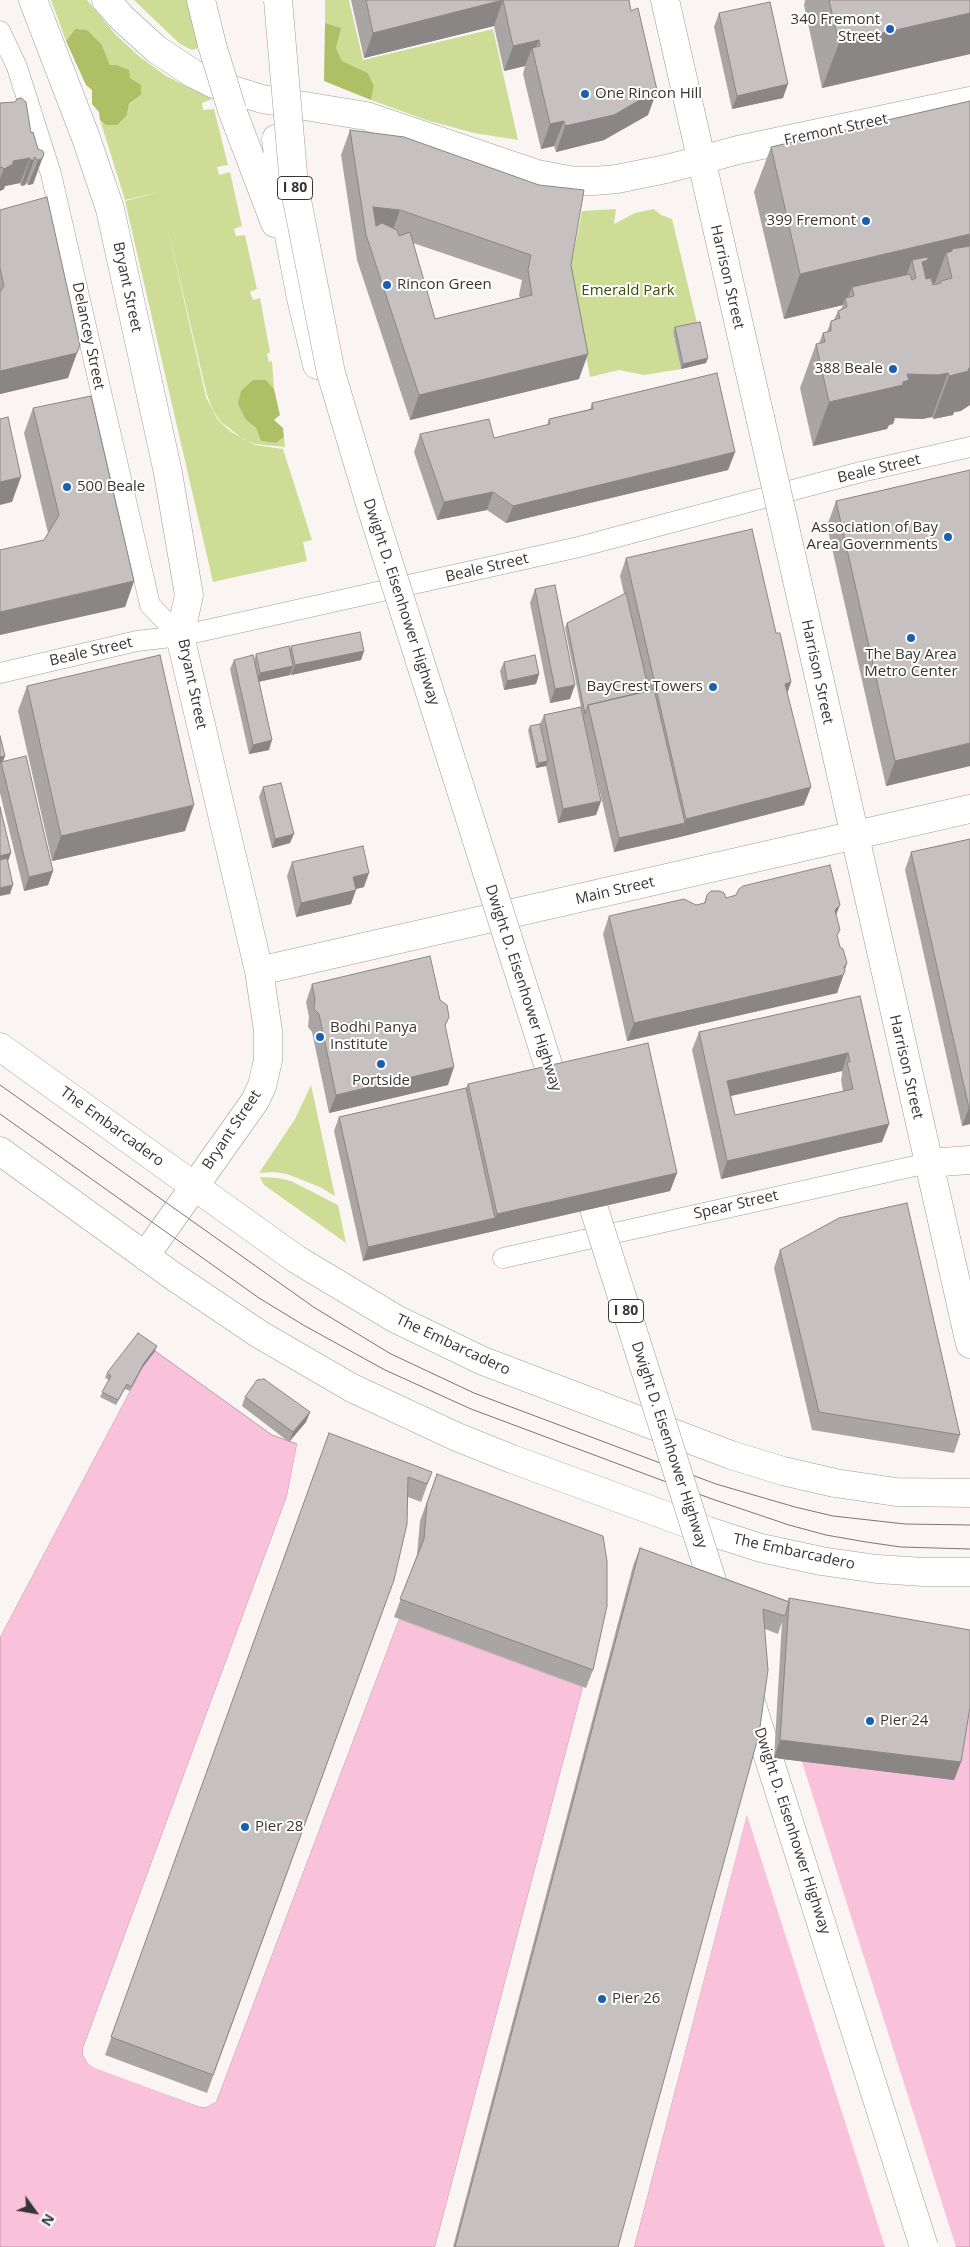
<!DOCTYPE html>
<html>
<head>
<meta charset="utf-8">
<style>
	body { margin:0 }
	#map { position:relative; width:970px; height:2247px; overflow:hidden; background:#faf5f3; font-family:"Open Sans",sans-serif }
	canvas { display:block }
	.north { position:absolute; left:10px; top:2187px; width:50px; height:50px; -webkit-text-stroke:4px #fff; paint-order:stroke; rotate:122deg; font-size:14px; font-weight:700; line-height:20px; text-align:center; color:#383635 }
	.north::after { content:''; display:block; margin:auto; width:18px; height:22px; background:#383635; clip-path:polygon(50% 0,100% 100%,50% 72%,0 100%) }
</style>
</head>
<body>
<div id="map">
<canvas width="970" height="2247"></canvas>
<div class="north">N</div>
</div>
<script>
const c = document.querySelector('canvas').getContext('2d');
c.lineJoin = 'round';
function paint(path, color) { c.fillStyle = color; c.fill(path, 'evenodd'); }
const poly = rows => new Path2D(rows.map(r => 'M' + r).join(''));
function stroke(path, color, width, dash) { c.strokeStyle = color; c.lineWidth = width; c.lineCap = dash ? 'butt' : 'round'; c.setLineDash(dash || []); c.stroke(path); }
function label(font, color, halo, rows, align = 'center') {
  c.font = font + ' "Open Sans",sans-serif'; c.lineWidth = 4; c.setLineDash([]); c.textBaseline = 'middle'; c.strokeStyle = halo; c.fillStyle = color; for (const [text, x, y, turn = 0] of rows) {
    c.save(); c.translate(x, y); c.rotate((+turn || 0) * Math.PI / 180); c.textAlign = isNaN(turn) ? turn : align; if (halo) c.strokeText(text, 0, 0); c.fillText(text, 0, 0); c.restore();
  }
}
paint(poly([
	[51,0,87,0,115,34,140,57,166,76,212,99,202,103,203,110,214,109,228,165,217,167,219,175,230,172,242,226,234,229,236,236,245,235,257,289,250,292,253,300,260,298,270,352,267,354,269,362,272,361,274,389,266,380,246,420,256,428,261,441,276,443,284,437,285,447,255,444,243,439,220,421,213,410,207,395,166,221,206,397,218,420,231,432,255,445,283,449,312,540,303,542,307,561,213,582,125,201,160,192,125,200,100,120,106,125,127,115,129,105,141,95,110,65,102,45,75,29,66,41],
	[134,0,187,0,199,48,192,50,180,44],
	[325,0,349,0,363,60,493,29,518,140,474,133,426,120,371,100,374,86,368,73,342,61,336,48,340,28,325,23],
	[616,209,614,224,635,213,654,209,661,215,672,219,698,327,673,332,681,369,644,375,619,370,590,377,581,330,566,291,582,211],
	[311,1085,335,1196,320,1187,287,1174,274,1172,259,1173,295,1119],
	[260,1177,278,1178,291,1181,338,1205,346,1243,264,1185]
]), '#cddd96');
paint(poly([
	[325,23,341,28,336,48,342,61,368,73,374,86,371,100,324,81],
	[75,29,87,30,102,45,110,65,116,65,129,70,130,78,141,85,141,95,129,104,127,115,117,125,106,125,100,120,99,112,92,104,92,90,86,85,66,41],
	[253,380,266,380,274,389,280,415,274,420,283,428,284,437,276,443,261,441,256,428,246,420,238,404,241,391]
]), '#aebf66');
const water = poly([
	[155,1351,272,1435,297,1444,287,1496,83,2048,83,2055,88,2064,200,2107,206,2107,216,2102,399,1619,583,1687,435,2247,0,2247,0,1637,142,1368,155,1351],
	[970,1685,970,2247,634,2247,762,1756,970,1685]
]);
paint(water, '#f9c2da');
stroke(water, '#bf98a8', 1);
paint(poly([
	[155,1351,142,1368,0,1637,0,1631,140,1367],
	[297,1444,299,1444,289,1497,85,2049,85,2055,90,2062,96,2066,201,2104,206,2105,214,2101,397,1617,586,1687,438,2247,435,2247,583,1687,399,1619,216,2102,206,2107,200,2107,95,2068,88,2064,83,2055,83,2048,287,1496],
	[970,1682,802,1762,956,2247,885,2247,747,1815,634,2247,632,2247,760,1754]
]), '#faf5f3');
const street = poly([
	[0,31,17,67,51,174,150,605,180,636],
	[0,673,137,641,180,636,579,547,861,472,970,447],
	[503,1258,928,1163]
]);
const secondary = poly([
	[33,0,86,138,110,209,168,473,189,595,180,636,259,971,268,1031,268,1060,262,1086,255,1101,145,1256],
	[665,0,760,417],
	[701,160,738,150,970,101],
	[797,580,970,1344],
	[259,971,970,809],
	[928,1163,970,1160]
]);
const primary = poly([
	[0,1047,296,1259,396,1319,483,1361,731,1455,783,1471,835,1483,896,1492,970,1493],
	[0,1151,173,1276,259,1334,352,1388,457,1437,512,1459,708,1531,761,1548,821,1561,877,1569,924,1572,970,1572]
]);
const highway = poly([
	[106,0,122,18,156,49,192,73,214,84,262,99,366,116,537,174,574,181,594,181,617,179,666,169,701,160],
	[201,0,212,45],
	[232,110,275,223],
	[276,139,286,220,301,298,317,365]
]);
stroke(street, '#9f9b98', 21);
stroke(secondary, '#9f9b98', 29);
stroke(primary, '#9f9b98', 29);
stroke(highway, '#9f9b98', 29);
stroke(street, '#fff', 20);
stroke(secondary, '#fff', 28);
stroke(primary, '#fff', 28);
stroke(highway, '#fff', 28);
stroke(poly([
	[0,1085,315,1308,391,1354,474,1393,716,1484,795,1507,833,1516,905,1524,970,1525],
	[0,1114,259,1298,305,1326,385,1370,471,1409,712,1499,789,1525,826,1535,866,1542,901,1547,970,1549]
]), '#787574', 1);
const secondaryBridge = poly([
	[760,417,797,580]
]);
const highwayBridge = poly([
	[278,0,294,185,331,373,371,507,560,1102],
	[212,45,232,110],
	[583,1174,721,1609],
	[749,1696,924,2247]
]);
stroke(secondaryBridge, '#9f9b98', 29, []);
stroke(highwayBridge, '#9f9b98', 29, []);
stroke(secondaryBridge, '#fff', 28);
stroke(highwayBridge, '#fff', 28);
paint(poly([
	[351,0,629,0,631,11,657,90,648,115,604,140,556,152,554,146,541,149,523,74,525,66,504,71,494,26,364,58],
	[805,0,970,0,970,54,822,88,804,5],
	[719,13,783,98,732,109,714,27],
	[970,101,961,411,954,412,953,415,933,419,932,417,922,419,895,418,893,424,889,425,887,429,813,446,800,388,816,344,819,343,823,333,827,332,831,321,834,320,838,311,841,309,843,305,784,319,754,192,771,147],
	[0,103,31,133,38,149,44,154,33,184,28,185,26,183,25,185,21,186,20,183,5,186,4,189,0,191],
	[350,130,571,265,579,379,410,420,357,260,341,155],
	[413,243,522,280,519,295,520,298,435,319],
	[0,210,68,378,0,394],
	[675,327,706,363,681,369,673,332],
	[592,403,735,452,728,470,506,523,487,510,437,520,414,452,420,434,494,438,547,425,549,419,590,409],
	[33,408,134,581,125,607,44,540,48,533,24,433],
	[970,470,970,766,886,786,827,526,836,501],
	[626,558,776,633,791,682,787,693,804,805,680,837,614,852,591,754,601,801,596,815,558,823,546,766,536,768,528,730,530,726,540,724,544,715,581,707,565,628,567,623,624,594,620,576],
	[535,589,570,699,550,703,530,603],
	[291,646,364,651,361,660,291,675,291,672,290,675,259,682,269,750,249,754,230,669,234,660,254,660,256,654,290,649],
	[504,662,539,674,536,684,504,690,500,671],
	[27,686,185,831,52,861,18,711],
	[0,736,5,756,3,762,53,871,48,885,24,891,0,793],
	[263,787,290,843,272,848,259,797],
	[970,839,970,1124,962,1126,905,870,911,852],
	[292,862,364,887,355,889,351,904,296,917,287,876],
	[707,895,836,915,837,938,840,947,847,963,837,993,627,1041,603,934,609,916,696,905,704,903],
	[312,984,440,1000,449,1017,445,1027,448,1085,329,1113,312,1032,308,1027,309,1017,306,1002],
	[860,996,889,1124,882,1142,721,1179,692,1050,699,1032],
	[842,1071,842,1075,841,1080,843,1091,735,1115,731,1096],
	[468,1084,677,1173,670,1191,363,1261,334,1131,339,1117,466,1088],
	[780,1250,960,1435,954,1453,812,1430,774,1268],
	[155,1351,142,1368,130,1391,125,1389,116,1405,100,1397,109,1380,105,1378,107,1373],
	[245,1397,310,1412,306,1422,289,1442,242,1406],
	[329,1433,432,1472,421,1502,408,1497,394,1580,207,2093,105,2055],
	[437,1474,593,1670,586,1688,394,1617,417,1555,420,1521],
	[640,1548,788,1601,789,1598,961,1762,954,1780,774,1758,782,1622,778,1634,765,1629,618,2247,453,2247,633,1566]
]), '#aaa5a5');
paint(poly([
	[503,0,494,26,364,58,373,33],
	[970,13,970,54,822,88,839,43],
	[539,40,533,55,532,48,525,66,504,71,513,46],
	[788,84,783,98,732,109,737,96],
	[657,90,648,115,604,140,556,152,565,126],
	[564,121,554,146,541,149,550,124],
	[30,158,20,183,5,186,4,189,0,191,0,178,4,169,13,161],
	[42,159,33,184,28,185,38,160],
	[30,160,34,160,25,185,21,186],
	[373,207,400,210,391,235,365,230],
	[970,234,970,264,952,251,952,249,948,260,946,253,935,283,918,287,912,260,901,291,854,296,852,287,846,303,845,298,843,305,784,319,800,274],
	[80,345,68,378,0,394,0,371],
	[588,354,579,379,410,420,419,395],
	[708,358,706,363,681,369,683,364],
	[970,368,970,405,961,411,954,412,953,415,933,419,949,376],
	[948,373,932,417,922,419,895,418,893,424,889,425,887,429,813,446,829,402,907,374],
	[735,452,728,470,506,523,513,506],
	[21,477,12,502,0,505,0,482],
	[493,492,487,510,437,520,444,502],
	[134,581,125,607,0,635,0,612],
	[364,651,361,660,291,675,295,665],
	[293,666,290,675,256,682,260,673],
	[539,674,536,684,504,690,507,681],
	[791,682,785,700,785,684],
	[575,685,570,699,550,703,555,689],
	[272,740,269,750,249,754,253,745],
	[970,743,970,766,886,786,895,761],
	[5,756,1,765,1,762,0,764,0,757],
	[548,761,546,766,536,768,538,763],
	[811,787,804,805,680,837,686,819],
	[601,801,596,815,558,823,563,809],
	[194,805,185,831,52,861,61,836],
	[685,823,680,837,614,852,619,838],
	[294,834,290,843,272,848,275,839],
	[11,853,6,867,0,868,0,856],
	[53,871,48,885,24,891,29,877],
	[369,873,364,887,348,891,353,877],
	[13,885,10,894,0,896,0,888],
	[356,890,351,904,296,917,301,903],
	[840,905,833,923,835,910],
	[847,963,843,975,845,971,837,993,627,1041,634,1023,844,967],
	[848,1053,842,1071,721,1098,727,1081],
	[454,1067,448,1085,329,1113,336,1095],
	[970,1107,970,1124,962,1126,969,1108],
	[889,1124,882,1142,721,1179,727,1161],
	[677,1173,670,1191,363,1261,368,1247,495,1218,497,1214],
	[157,1346,155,1351,142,1368,130,1391,144,1363],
	[310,1412,306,1422,289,1442,293,1432],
	[780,1740,961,1762,954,1780,774,1758]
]), '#8b8686');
const building = poly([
	[366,0,629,0,631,11,638,8,657,90,614,115,565,126,564,121,550,124,532,48,540,46,539,40,513,46,503,0,373,33,366,0],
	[829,0,970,0,970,13,839,43,829,0],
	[770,2,788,84,737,96,719,13,770,2],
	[21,98,26,102,31,133,33,132,38,149,43,151,44,154,42,159,38,160,34,157,34,160,30,160,30,158,13,161,13,164,4,169,2,167,0,168,0,103,15,102,17,99,21,98],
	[970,101,970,234,800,274,771,147,970,101],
	[350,130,404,137,539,185,584,190,571,265,588,354,419,395,366,235,350,130],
	[373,207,400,210,531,255,528,270,532,295,435,319,410,232,399,236,397,230,382,223,376,226,373,207],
	[47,197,80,345,77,353,0,371,0,292,4,286,0,268,0,210,47,197],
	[970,246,970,368,968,369,969,371,949,376,948,373,938,375,907,374,909,380,903,382,903,385,829,402,816,344,825,342,823,333,831,331,831,321,840,318,838,311,847,307,845,298,854,296,852,287,910,274,912,280,916,278,912,260,927,257,928,260,922,262,926,279,931,278,933,285,941,283,941,281,952,278,946,253,952,251,952,249,970,246],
	[700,322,708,358,683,364,675,327,700,322],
	[717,373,735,452,513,506,493,492,444,502,420,434,489,419,494,438,550,424,549,419,593,409,592,403,717,373],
	[91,396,134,581,0,612,0,550,44,540,59,515,33,408,91,396],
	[8,417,21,477,0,482,0,419,8,417],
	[970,470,970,743,895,761,836,501,970,470],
	[752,529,776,633,780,633,791,682,785,684,811,787,686,819,626,558,752,529],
	[555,585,575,685,555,689,535,589,555,585],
	[626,593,649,691,588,705,585,714,567,623,626,593],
	[360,632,364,651,295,665,291,646,360,632],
	[289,646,293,666,260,673,256,654,289,646],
	[160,655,194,805,61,836,27,686,160,655],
	[253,655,272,740,253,745,234,660,253,655],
	[535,655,539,674,507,681,504,662,535,655],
	[654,689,685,823,619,838,588,705,654,689],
	[581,707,601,801,563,809,544,715,581,707],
	[540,724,548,761,538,763,530,726,540,724],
	[0,736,5,756,0,757,0,736],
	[26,756,53,871,29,877,1,762,26,756],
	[281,783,294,834,275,839,263,787,281,783],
	[0,807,11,853,0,856,0,807],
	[970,839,970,1107,969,1108,911,852,970,839],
	[363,846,369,873,353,877,356,890,301,903,292,862,363,846],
	[7,858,13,885,0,888,0,860,7,858],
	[830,865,840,905,835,910,840,930,837,935,840,947,843,949,847,963,844,967,845,971,843,975,634,1023,609,916,684,899,696,905,705,903,707,895,711,891,720,891,724,893,726,898,736,895,739,889,743,886,830,865],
	[430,956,440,1000,447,1005,449,1017,445,1025,454,1067,336,1095,319,1014,314,1009,315,999,312,984,430,956],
	[860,996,889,1124,727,1161,699,1032,860,996],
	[848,1053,850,1062,847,1062,853,1089,735,1115,727,1081,848,1053],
	[648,1043,677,1173,497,1214,468,1084,648,1043],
	[466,1088,495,1218,368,1247,339,1117,466,1088],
	[907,1203,960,1435,819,1412,780,1250,839,1218,907,1203],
	[138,1333,157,1346,144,1363,131,1387,127,1384,118,1400,102,1392,111,1376,107,1373,138,1333],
	[264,1379,310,1412,293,1432,245,1397,257,1380,264,1379],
	[329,1433,432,1472,427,1484,408,1477,407,1524,394,1580,213,2075,111,2037,329,1433],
	[437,1474,603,1536,607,1561,607,1606,593,1670,400,1599,424,1539,427,1503,437,1474],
	[640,1548,789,1602,789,1598,970,1630,970,1707,961,1762,780,1740,789,1602,785,1616,763,1609,768,1670,759,1734,618,2247,455,2247,640,1548]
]);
paint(building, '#c6c0c0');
stroke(building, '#8b8686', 1);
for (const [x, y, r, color] of [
	[890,29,5,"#1960af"],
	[585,94,5,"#1960af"],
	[866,221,5,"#1960af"],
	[387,285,5,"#1960af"],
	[893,369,5,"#1960af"],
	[67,487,5,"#1960af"],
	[948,537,5,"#1960af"],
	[911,638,5,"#1960af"],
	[713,687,5,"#1960af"],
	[320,1037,5,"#1960af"],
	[381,1064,5,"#1960af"],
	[870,1721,5,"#1960af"],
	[245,1827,5,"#1960af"],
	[602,1999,5,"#1960af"]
]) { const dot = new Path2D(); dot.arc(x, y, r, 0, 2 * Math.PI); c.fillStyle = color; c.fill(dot); stroke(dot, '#fff', 2); }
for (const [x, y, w] of [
	[295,188,35],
	[626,1311,35]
]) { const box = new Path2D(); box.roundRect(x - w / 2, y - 11.5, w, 23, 4); c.fillStyle = '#fff'; c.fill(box); stroke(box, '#383635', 1); }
label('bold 14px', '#383635', null, [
	["I 80",295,188],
	["I 80",626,1311]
]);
label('15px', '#383635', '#fff', [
	["340 Fremont",880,20,"right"],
	["Street",880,37,"right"],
	["One Rincon Hill",595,94],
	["399 Fremont",856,221,"right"],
	["Rincon Green",397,285],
	["388 Beale",883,369,"right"],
	["500 Beale",77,487],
	["Association of Bay",938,528,"right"],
	["Area Governments",938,545,"right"],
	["The Bay Area",911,655,"center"],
	["Metro Center",911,672,"center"],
	["BayCrest Towers",703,687,"right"],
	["Bodhi Panya",330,1028],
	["Institute",330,1045],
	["Portside",381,1081,"center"],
	["Pier 24",880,1721],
	["Pier 28",255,1827],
	["Pier 26",612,1999]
], 'left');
label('15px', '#383635', '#fff', [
	["Fremont Street",836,130,-12],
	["Harrison Street",727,277,77],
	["Bryant Street",127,287,78],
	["Delancey Street",88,336,78],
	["Beale Street",879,469,-13],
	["Beale Street",487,568,-13],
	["Dwight D. Eisenhower Highway",401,602,72],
	["Beale Street",91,652,-13],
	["Harrison Street",817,672,78],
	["Bryant Street",192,684,78],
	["Main Street",615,891,-13],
	["Dwight D. Eisenhower Highway",523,988,72],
	["Harrison Street",906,1067,77],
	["The Embarcadero",112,1127,36],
	["Bryant Street",232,1130,-56],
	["Spear Street",736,1205,-13],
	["The Embarcadero",453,1345,25],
	["Dwight D. Eisenhower Highway",669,1445,72],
	["The Embarcadero",794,1552,12],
	["Dwight D. Eisenhower Highway",792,1831,72]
]);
label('15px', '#424c07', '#fff', [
	["Emerald Park",628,291]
]);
</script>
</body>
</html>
